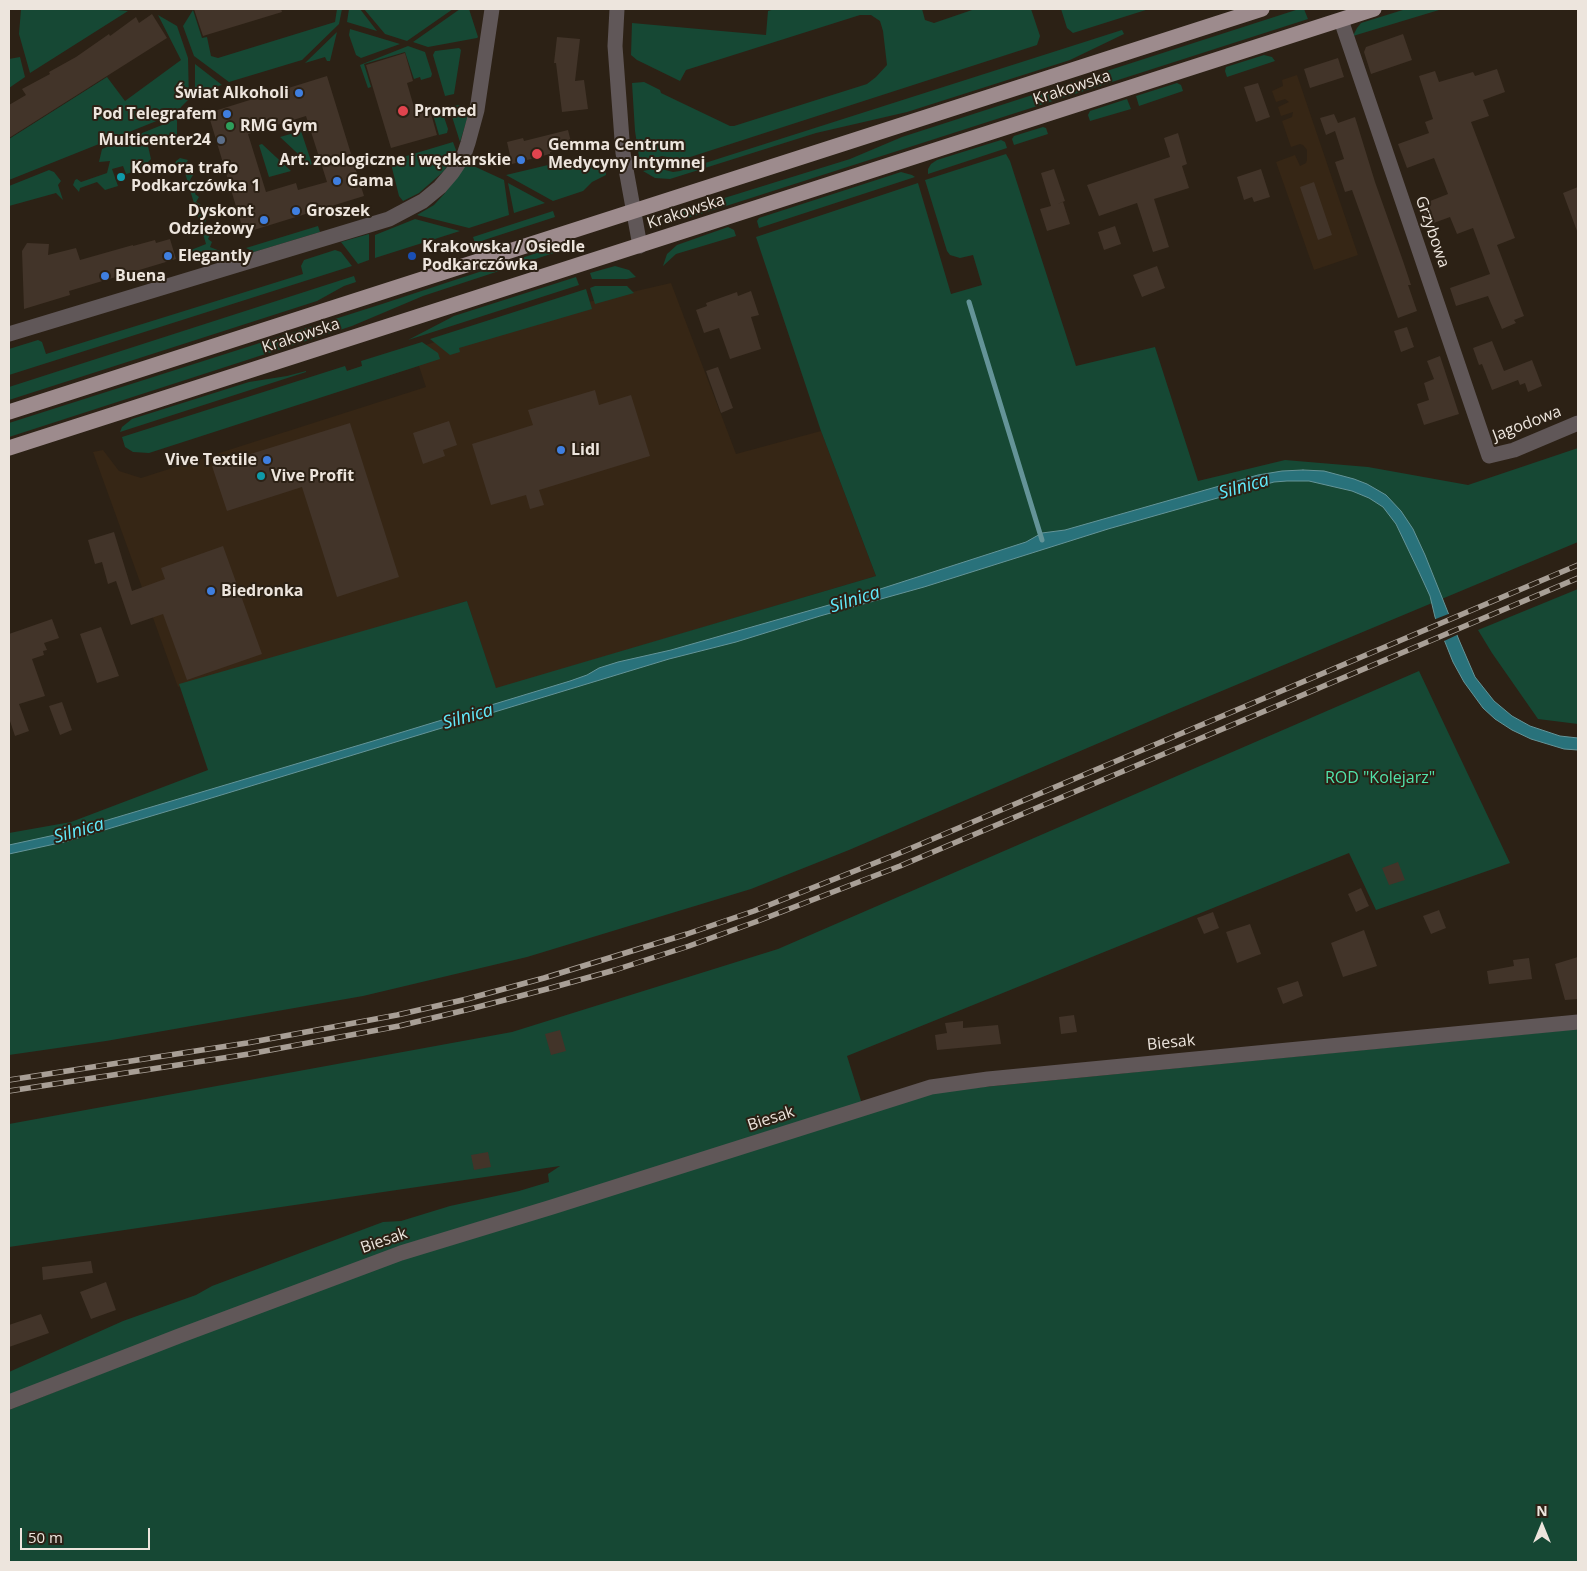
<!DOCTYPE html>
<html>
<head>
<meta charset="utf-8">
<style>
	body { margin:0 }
	#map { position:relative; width:1587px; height:1571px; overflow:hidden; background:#2c2115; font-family:"Open Sans",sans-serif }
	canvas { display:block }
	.frame { position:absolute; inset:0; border:10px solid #ede5dd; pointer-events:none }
	.north { position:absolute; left:1517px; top:1501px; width:50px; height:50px; -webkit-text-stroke:4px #2c2115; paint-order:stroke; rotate:0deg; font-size:14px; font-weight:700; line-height:20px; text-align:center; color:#ede5dd }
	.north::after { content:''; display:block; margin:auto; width:18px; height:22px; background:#ede5dd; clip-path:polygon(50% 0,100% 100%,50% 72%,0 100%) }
	.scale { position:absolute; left:20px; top:1528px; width:130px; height:22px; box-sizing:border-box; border:2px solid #ede5dd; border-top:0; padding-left:6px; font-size:15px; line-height:18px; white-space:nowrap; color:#ede5dd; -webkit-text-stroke:4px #2c2115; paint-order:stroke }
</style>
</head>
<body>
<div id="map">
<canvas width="1587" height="1571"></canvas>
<div class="frame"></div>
<div class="north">N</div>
<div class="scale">50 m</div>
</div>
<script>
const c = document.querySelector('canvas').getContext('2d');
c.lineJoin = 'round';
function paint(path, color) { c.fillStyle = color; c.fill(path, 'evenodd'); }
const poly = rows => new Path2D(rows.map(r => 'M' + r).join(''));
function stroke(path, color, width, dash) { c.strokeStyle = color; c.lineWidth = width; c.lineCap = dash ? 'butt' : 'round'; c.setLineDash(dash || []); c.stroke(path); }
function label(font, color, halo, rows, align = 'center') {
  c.font = font + ' "Open Sans",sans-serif'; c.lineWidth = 4; c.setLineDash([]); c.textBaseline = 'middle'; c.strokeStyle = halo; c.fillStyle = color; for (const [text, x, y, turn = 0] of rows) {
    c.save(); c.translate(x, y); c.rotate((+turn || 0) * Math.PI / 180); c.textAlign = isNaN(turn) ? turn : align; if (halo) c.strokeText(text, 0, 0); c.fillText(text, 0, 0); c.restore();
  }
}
paint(poly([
	[1297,75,1358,255,1314,270,1276,162,1295,155,1300,166,1306,163,1307,160,1307,150,1303,145,1300,144,1291,147,1282,121,1292,117,1293,112,1281,116,1278,107,1289,102,1285,99,1276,102,1272,91,1283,86,1282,80],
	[671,283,736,454,821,431,876,576,496,689,467,601,178,687,93,452,103,450,119,471,141,478,426,387,419,366,352,387,346,371,484,326]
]), '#362615');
paint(poly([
	[21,9,107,9,128,11,30,73,19,34],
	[337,9,342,9,339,24,302,60,229,82,194,56,183,26,193,10,202,38,207,37,211,56,218,58,335,22],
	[349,9,360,9,377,31,347,22],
	[364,9,453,9,407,41,385,34],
	[460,9,469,9,478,37,477,38,428,47,413,42],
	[775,9,922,9,925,20,934,23,975,9,1031,9,1040,36,1037,45,681,160,662,156,653,159,639,157,635,131,632,83,644,82,660,90,661,93,730,126,734,126,867,84,876,77,887,65,883,31,880,21,871,15,860,15,686,70,680,81,637,60,631,55,632,23,766,35,768,11],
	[1061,9,1149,9,1073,33,1067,28],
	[1299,9,1304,9,1308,19,726,206,684,219,673,217,676,213,850,159,902,137],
	[1406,9,1438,9,1439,10,1353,36,1357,28,1361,23],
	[158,15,177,26,188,58,189,99,181,107,179,112,9,180,9,139,107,77,125,101,181,60],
	[350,29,400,44,361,58,356,55,349,35],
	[1122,30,1124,34,1070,60,907,112,816,133,670,179,655,178,643,171,657,168,673,172,680,171],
	[337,32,330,61,327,61,325,57,305,63],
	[408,46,425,52,432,74,431,77,421,80,420,77,414,79,405,52,364,64,371,87,368,88,360,65],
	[459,48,461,50,454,94,445,96,433,55,435,51],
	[1264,55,1272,57,1275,61,1227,77,1225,71,1226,67],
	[20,57,25,77,9,88,9,59],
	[195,64,222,85,195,92],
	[1177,83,1181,85,1183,91,1139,106,1136,96],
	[1127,99,1131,109,1090,121,1088,115,1090,111],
	[459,105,468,116,460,142,449,107],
	[440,109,442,111,448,129,447,133,439,135,432,111],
	[177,119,177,142,168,145,164,136,147,142,151,159,140,170,126,174,123,166,112,169,118,186,105,190,97,182,80,188,79,192,73,185,75,180,77,179,81,182,107,173,110,161,99,162,102,149],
	[1043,127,1046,128,1048,134,1014,145,1012,139,1014,136],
	[301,131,312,164,310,165,280,137],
	[1001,140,1005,142,1007,148,928,174,928,169,931,164,937,160],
	[453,142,456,150,455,154,444,171,419,193,403,201,399,196,391,164,393,160],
	[262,144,291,171,269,177,259,145],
	[1006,154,1010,161,1076,366,1155,347,1198,481,1285,460,1368,467,1468,485,1578,448,1578,542,1169,713,849,850,751,889,527,957,363,996,106,1041,9,1055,9,833,71,822,208,770,179,684,467,601,496,688,876,576,821,431,756,237,918,183,951,294,982,285,973,255,960,258,950,255,947,251,925,180],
	[180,158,188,160,185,165,190,168,188,172,193,175,190,180,194,183,192,187,197,190,195,194,199,197,196,202,201,205,199,209,204,212,202,217,206,220,204,225,208,227,206,232,210,235,208,239,212,242,210,247,220,251,191,260,191,250,206,244,183,166,173,168,176,161],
	[569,160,605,165,606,175,592,182,583,191,553,201,506,175],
	[467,163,504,180,509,215,469,228,417,215,434,205,445,193],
	[49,170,54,172,61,181,58,185,63,200,56,193,9,206,9,186],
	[901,172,912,175,915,177,759,228,757,221,759,218],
	[508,183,545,203,514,213],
	[553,211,555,217,475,243,473,237],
	[415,219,460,231,375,258,375,235],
	[318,226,320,232,254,252,246,248],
	[728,227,734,230,736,236,676,254,663,266,667,254,677,245],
	[369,234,369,260,358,264,341,242],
	[564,244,566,249,423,296,352,326,9,437,9,423,382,304],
	[335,250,341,252,352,266,9,375,9,349,38,340,42,342,46,354,303,274,301,266,304,260],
	[615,266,629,270,636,277,627,279,592,279,590,273],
	[354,276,356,282,344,286,317,301,9,400,9,387],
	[576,277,579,285,408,340,454,316],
	[595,286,627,286,634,293,595,304,590,288],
	[586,289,592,309,459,348,460,352,450,355,430,339],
	[422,342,438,353,440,359,149,453,133,452,125,447,122,437,345,366,347,371,362,366,361,361],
	[306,371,306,372,120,432,122,427,132,419,249,382,287,376],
	[1578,589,1578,724,1538,719,1492,653,1478,630],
	[1419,671,1510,863,1376,910,1349,853,847,1056,862,1104,932,1092,1578,1029,1578,1562,9,1562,9,1410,229,1323,574,1196,9,1396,9,1372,123,1321,196,1295,212,1286,383,1222,401,1221,450,1206,519,1191,549,1182,548,1174,560,1166,9,1247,9,1124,512,1032,778,949]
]), '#164834');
const water = poly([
	[1303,470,1324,471,1354,479,1367,484,1386,495,1401,511,1413,529,1425,555,1459,640,1475,677,1494,701,1512,716,1530,726,1560,736,1578,738,1578,750,1564,749,1531,739,1512,730,1495,719,1483,708,1464,682,1453,662,1435,617,1430,596,1419,572,1396,524,1383,507,1369,498,1352,491,1309,481,1287,481,1274,482,1108,529,924,587,820,616,736,642,669,659,185,806,64,842,9,854,9,845,64,833,373,741,570,681,587,675,599,668,618,662,671,650,843,601,1026,542,1042,533,1065,530,1258,475,1282,471,1303,470]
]);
paint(water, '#29727b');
stroke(water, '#649498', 1);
paint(poly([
	[1451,613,1459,634,1442,642,1433,620]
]), '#2c2115');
stroke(poly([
	[969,302,1042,540]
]), '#649498', 5);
paint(poly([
	[194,9,281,9,282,12,203,36],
	[152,14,167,38,9,138,9,105,26,95,22,89,50,74,49,72,76,57,109,34,110,36,136,17,139,23],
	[1403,34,1412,60,1371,74,1364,52,1366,47],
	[557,37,580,39,575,81,584,80,588,109,562,112,556,63,554,63],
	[405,53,413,81,407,83,416,114,430,110,437,135,391,148,366,65],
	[1338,58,1344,77,1310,88,1304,69],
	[1497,69,1505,92,1483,100,1489,116,1471,122,1515,238,1497,245,1524,316,1514,320,1516,323,1502,329,1488,296,1456,306,1450,288,1490,274,1473,228,1457,234,1450,217,1428,225,1420,205,1448,194,1434,158,1407,168,1398,144,1429,133,1425,122,1433,119,1419,76,1435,71,1439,82,1473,72,1475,76],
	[327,76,364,196,244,233,208,113],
	[306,116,327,182,298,190,296,183,266,192,248,134],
	[1258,83,1270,117,1256,122,1244,87],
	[1334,114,1338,123,1355,117,1375,182,1403,261,1411,285,1408,285,1417,311,1398,318,1352,190,1345,192,1335,162,1344,159,1335,131,1326,135,1320,118],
	[568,130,572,146,550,152,550,154,512,164,507,142,523,138,524,141],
	[1178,133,1187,164,1182,166,1189,188,1154,199,1169,247,1153,252,1137,203,1099,216,1087,185,1170,157,1164,138],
	[1054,169,1065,201,1057,204,1063,202,1070,224,1047,231,1040,209,1051,206,1041,173],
	[1261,169,1270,197,1254,202,1252,197,1244,200,1237,177],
	[1314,182,1332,235,1318,240,1300,187],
	[1578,187,1578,230,1577,231,1563,193],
	[1115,226,1121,244,1104,250,1098,232],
	[170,239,176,259,69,291,70,295,24,309,22,251,27,243,49,244,48,255,76,248,80,260,133,245,133,246,155,240,156,243],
	[1157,266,1165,288,1142,297,1133,275],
	[751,291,759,315,751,317,761,349,730,359,719,328,704,333,696,310,707,306,706,303,737,292,738,296],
	[1407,327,1414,347,1401,352,1394,331],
	[1492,341,1504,371,1532,360,1542,386,1528,392,1525,383,1520,385,1518,380,1492,390,1482,364,1479,365,1473,348],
	[1440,356,1459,414,1424,425,1417,404,1429,400,1424,383,1434,379,1427,361],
	[718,367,733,408,721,413,706,371],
	[595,390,599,405,631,395,650,456,539,490,544,505,530,509,526,495,491,505,472,444,533,425,528,410],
	[449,421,457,445,443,450,445,456,423,464,413,433],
	[350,423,399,577,337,597,302,487,227,511,212,466],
	[114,532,132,591,165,579,161,568,223,546,262,654,187,680,163,614,131,625,116,581,108,584,102,562,95,564,88,540],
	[52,619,59,638,44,643,47,650,43,651,44,655,32,659,45,696,19,704,29,731,15,736,9,718,9,634],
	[101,627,119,676,97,683,80,634],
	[62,702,72,730,60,735,49,706],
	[1398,862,1405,880,1389,885,1382,868],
	[1361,888,1369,906,1356,912,1348,894],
	[1439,910,1446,928,1431,934,1423,916],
	[1213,912,1219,928,1204,934,1197,918],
	[1250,924,1261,954,1237,963,1226,932],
	[1364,930,1377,966,1343,977,1331,943],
	[1578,957,1578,999,1565,1000,1555,964],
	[1529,958,1532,979,1489,984,1487,971,1514,966,1513,960],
	[1298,981,1303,996,1283,1004,1277,988],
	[1074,1015,1077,1032,1061,1034,1059,1017],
	[963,1021,963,1028,998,1025,1001,1044,937,1050,935,1035,947,1033,945,1023],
	[560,1030,566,1051,551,1055,545,1034],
	[488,1152,491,1167,474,1170,471,1155],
	[91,1261,93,1273,43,1280,42,1267],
	[106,1282,116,1310,91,1319,80,1292],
	[41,1314,49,1333,9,1347,9,1325]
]), '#423429');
stroke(poly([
	[617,9,615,46,623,153,640,246],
	[1341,20,1489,456,1514,450,1578,423],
	[9,334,389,219,423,201,440,187,452,173,464,155,468,143,477,110,492,9],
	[9,1402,179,1336,401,1253,552,1207,931,1087,988,1079,1578,1022]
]), '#605758', 15);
stroke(poly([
	[9,412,1262,9],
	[9,448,1374,9]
]), '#9d8b8d', 15);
const rail = poly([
	[9,1080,247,1043,397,1015,467,999,544,978,687,934,754,911,895,855,1578,565],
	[9,1091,249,1054,399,1026,470,1009,547,989,615,970,689,946,758,921,900,866,1578,578]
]);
stroke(rail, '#a89f96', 5.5);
stroke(rail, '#2c2115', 4, [11]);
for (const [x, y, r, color] of [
	[299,93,5,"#3f7fe0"],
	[403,111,6,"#e0444e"],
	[227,114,5,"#3f7fe0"],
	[230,126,5,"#2e9e5b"],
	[221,140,5,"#5c6f8a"],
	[537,154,6,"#e0444e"],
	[521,160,5,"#3f7fe0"],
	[121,177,5,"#0f9aa8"],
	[337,181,5,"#3f7fe0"],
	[296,211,5,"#3f7fe0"],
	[264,220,5,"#3f7fe0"],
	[168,256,5,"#3f7fe0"],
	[412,256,5,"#1a4fb4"],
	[105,276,5,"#3f7fe0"],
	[561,450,5,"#3f7fe0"],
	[267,460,5,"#3f7fe0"],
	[261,476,5,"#0f9aa8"],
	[211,591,5,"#3f7fe0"]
]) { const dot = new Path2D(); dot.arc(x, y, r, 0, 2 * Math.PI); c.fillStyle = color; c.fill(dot); stroke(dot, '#2c2115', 2); }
label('16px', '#ede5dd', '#2c2115', [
	["Krakowska",1072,88,-18],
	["Krakowska",686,212,-18],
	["Grzybowa",1432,232,71],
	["Krakowska",301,336,-18],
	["Jagodowa",1527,424,-21],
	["Biesak",1171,1043,-6],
	["Biesak",771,1119,-18],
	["Biesak",384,1241,-19]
]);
label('bold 16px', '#ede5dd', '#2c2115', [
	["Świat Alkoholi",289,93,"right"],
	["Promed",414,111],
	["Pod Telegrafem",217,114,"right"],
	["RMG Gym",240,126],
	["Multicenter24",211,140,"right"],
	["Gemma Centrum",548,145],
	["Medycyny Intymnej",548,163],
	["Art. zoologiczne i wędkarskie",511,160,"right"],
	["Komora trafo",131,168],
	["Podkarczówka 1",131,186],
	["Gama",347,181],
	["Dyskont",254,211,"right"],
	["Odzieżowy",254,229,"right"],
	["Groszek",306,211],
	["Krakowska / Osiedle",422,247],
	["Podkarczówka",422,265],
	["Elegantly",178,256],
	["Buena",115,276],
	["Lidl",571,450],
	["Vive Textile",257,460,"right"],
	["Vive Profit",271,476],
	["Biedronka",221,591]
], 'left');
label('16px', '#50e3ab', '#2c2115', [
	["ROD \"Kolejarz\"",1380,778]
]);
label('italic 18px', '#61eafb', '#2c2115', [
	["Silnica",1244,487,-16],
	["Silnica",855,600,-17],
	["Silnica",468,717,-16],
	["Silnica",79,831,-16]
]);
</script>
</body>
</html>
